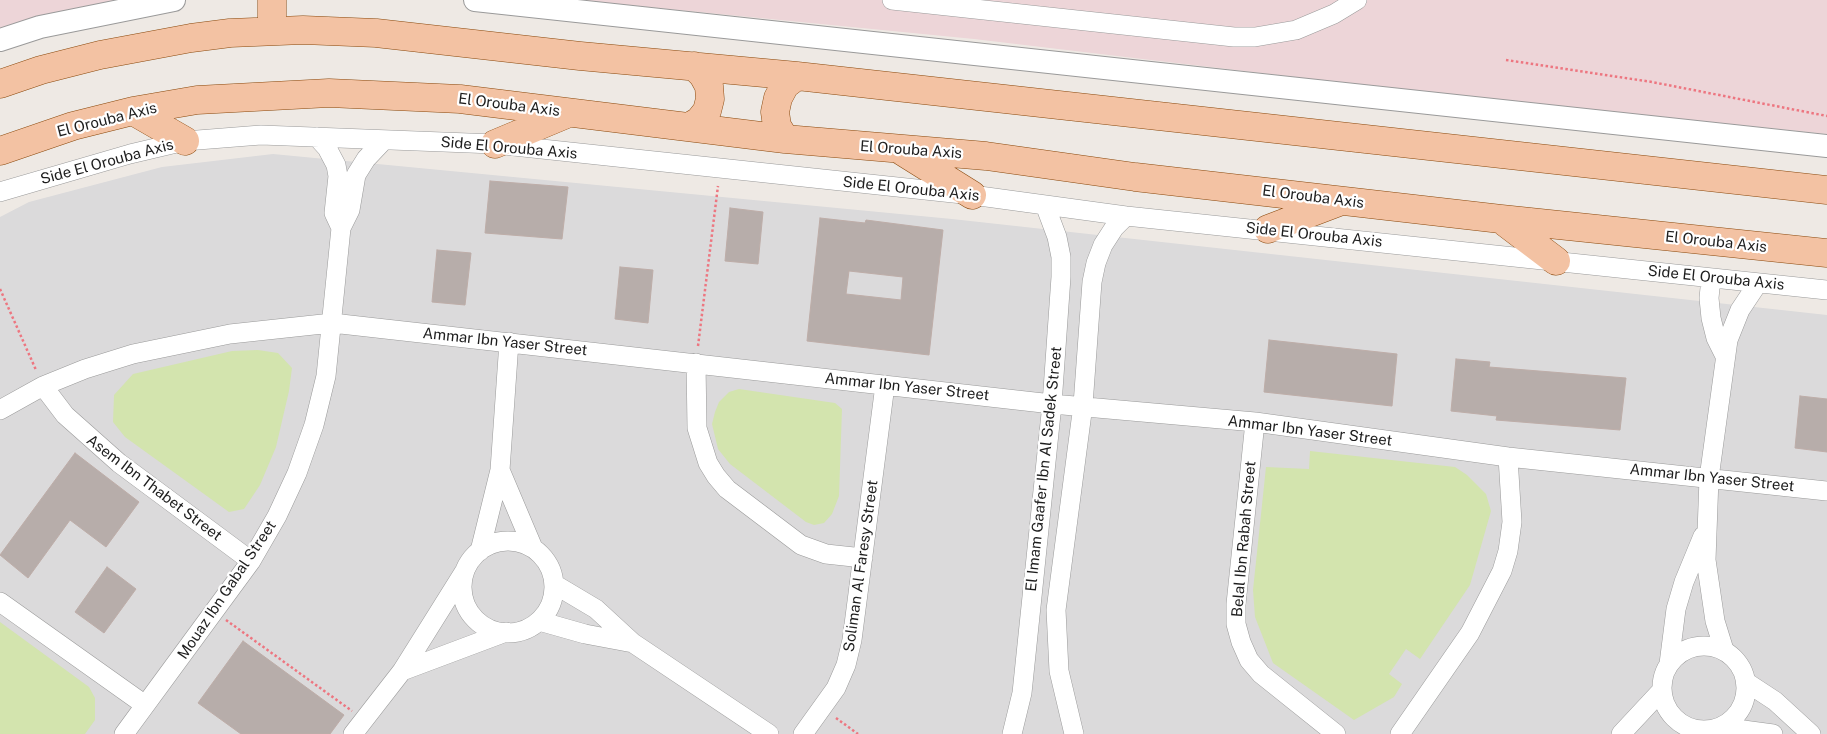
<!DOCTYPE html>
<html>
<head>
<meta charset="utf-8">
<style>
	body { margin:0 }
	canvas { display:block; background:#eee9e4 }
</style>
</head>
<body>
<canvas width="1827" height="734"></canvas>
<script>
const c = document.querySelector('canvas').getContext('2d');
c.lineJoin = 'round';
function paint(path, color) { c.fillStyle = color; c.fill(path, 'evenodd'); }
const poly = rows => new Path2D(rows.map(r => 'M' + r).join(''));
function stroke(path, color, width, dash) { c.strokeStyle = color; c.lineWidth = width; c.lineCap = dash ? 'butt' : 'round'; c.setLineDash(dash || []); c.stroke(path); }
function label(font, color, halo, rows, align = 'center') {
  c.font = font + ' "Public Sans",sans-serif'; c.lineWidth = 4.5; c.setLineDash([]); c.textBaseline = 'middle'; c.strokeStyle = halo; c.fillStyle = color; for (const [text, x, y, turn = 0] of rows) {
    c.save(); c.translate(x, y); c.rotate((+turn || 0) * Math.PI / 180); c.textAlign = isNaN(turn) ? turn : align; if (halo) c.strokeText(text, 0, 0); c.fillText(text, 0, 0); c.restore();
  }
}
paint(poly([
	[273,154,952,219,1827,315,1827,734,0,734,0,217,29,202,162,167]
]), '#dbdadb');
paint(poly([
	[0,0,129,0,0,34],
	[576,0,1827,0,1827,134,1429,93,974,39]
]), '#edd5d8');
paint(poly([
	[258,350,278,353,292,368,289,391,276,447,260,485,244,509,229,512,125,437,113,422,114,395,133,374,232,351],
	[739,389,835,403,842,409,839,496,832,514,824,523,814,525,806,522,730,464,718,449,712,424,715,412,719,402,729,392],
	[1310,451,1455,467,1467,475,1486,494,1491,511,1470,585,1420,659,1406,649,1389,674,1402,684,1394,697,1354,720,1273,663,1255,617,1253,590,1266,467,1309,469],
	[0,622,89,687,95,698,95,720,85,734,0,734]
]), '#d3e4ae');
const building = poly([
	[490,181,568,187,562,239,485,233,490,181],
	[730,208,763,212,758,264,725,261,730,208],
	[820,218,865,223,866,220,943,230,929,355,807,341,820,218],
	[849,271,903,277,901,300,846,294,849,271],
	[437,250,471,253,465,305,432,302,437,250],
	[620,267,653,270,648,323,615,319,620,267],
	[1269,340,1397,354,1392,406,1264,392,1269,340],
	[1456,359,1490,362,1489,367,1626,378,1620,430,1496,420,1497,416,1451,411,1456,359],
	[1800,396,1827,399,1827,452,1795,448,1800,396],
	[75,453,139,502,106,547,70,520,28,578,0,555,75,453],
	[107,567,136,589,104,633,75,612,107,567],
	[243,641,344,715,330,734,241,734,198,703,243,641]
]);
paint(building, '#b7adaa');
stroke(building, '#beada8', 1);
const minor = poly([
	[892,0,1234,37,1255,37,1296,30,1334,14,1357,0],
	[317,137,327,148,336,165,338,176,334,213,341,228],
	[0,192,130,154,185,141,261,135,495,144,972,195,1126,216,1827,290],
	[1711,278,1709,298,1711,318,1716,338,1725,356],
	[696,363,697,428,708,463,716,476,727,489,801,545,826,554,863,558],
	[43,386,65,415,119,463,251,561],
	[0,410,43,386,85,369,133,354,230,334,332,323,1052,404,1255,422,1508,457,1827,491],
	[1255,422,1236,604,1236,624,1241,642,1249,660,1261,674,1336,734],
	[500,470,533,548],
	'462 587a46 46 0 1 1 92 0a46 46 0 1 1-92 0Z',
	[480,551,500,470,509,342],
	[554,584,596,609,633,643,769,734],
	[0,602,145,705],
	[539,621,585,634,633,643],
	'1662 688a42 42 0 1 1 84 0a42 42 0 1 1-84 0Z',
	[1724,650,1715,621,1706,560,1709,478,1728,340,1740,310,1758,283],
	[1669,664,1676,609,1684,582,1703,536],
	[402,671,506,632],
	[1746,682,1775,701,1811,734],
	[1721,727,1773,734],
	[124,734,251,561,277,516,297,473,314,425,326,376,341,228,350,210,356,175,366,159,384,140],
	[353,734,402,671,464,572],
	[803,734,836,688,846,665,852,640,885,385],
	[1012,734,1022,693,1052,404,1061,277,1061,257,1057,237,1045,205],
	[1074,734,1059,671,1056,610,1083,405,1092,282,1096,263,1103,245,1114,228,1126,216],
	[1400,734,1470,633,1502,571,1508,551,1512,522,1508,457],
	[1621,734,1662,690]
]);
const tertiary = poly([
	[475,0,1827,146],
	[0,40,40,27,174,0]
]);
const primary = poly([
	[272,0,272,31],
	[0,84,41,70,100,55,191,38,230,33,303,30,376,33,580,56,797,76,1827,190],
	[133,111,185,141],
	[689,127,699,121,707,111,710,99,709,86,703,75,694,66],
	[785,139,777,126,775,112,778,98,785,85,797,76],
	[495,144,569,113],
	[900,150,972,195],
	[0,151,73,126,133,111,197,100,329,93,460,99,785,139,986,156,1135,177,1501,219,1827,253],
	[1502,220,1556,261],
	[1268,229,1339,202]
]);
stroke(minor, '#9a9a9a', 20);
stroke(tertiary, '#9a9a9a', 24);
stroke(primary, '#8a490d', 29);
stroke(poly([
	[1506,60,1652,82,1827,116],
	[0,289,36,370],
	[698,346,718,186],
	[226,620,352,711],
	[836,718,858,734]
]), '#ed7680', 2.5, [2.5, 2.5]);
stroke(minor, '#fff', 19);
stroke(tertiary, '#fff', 22);
stroke(primary, '#f3c2a3', 28);
label('15px', '#1d1d1d', '#fff', [
	["El Orouba Axis",509,105,7],
	["El Orouba Axis",107,120,-14],
	["Side El Orouba Axis",509,148,5],
	["El Orouba Axis",911,150,4],
	["Side El Orouba Axis",107,162,-15],
	["Side El Orouba Axis",911,189,6],
	["El Orouba Axis",1313,197,7],
	["Side El Orouba Axis",1314,235,6],
	["El Orouba Axis",1716,242,6],
	["Side El Orouba Axis",1716,278,6],
	["Ammar Ibn Yaser Street",505,342,6],
	["Ammar Ibn Yaser Street",907,387,6],
	["Ammar Ibn Yaser Street",1310,431,7],
	["El Imam Gaafer Ibn Al Sadek Street",1044,469,-84],
	["Ammar Ibn Yaser Street",1712,478,6],
	["Asem Ibn Thabet Street",154,488,37],
	["Belal Ibn Rabah Street",1244,539,-85],
	["Soliman Al Faresy Street",861,566,-82],
	["Mouaz Ibn Gabal Street",227,590,-56]
]);
</script>
</body>
</html>
